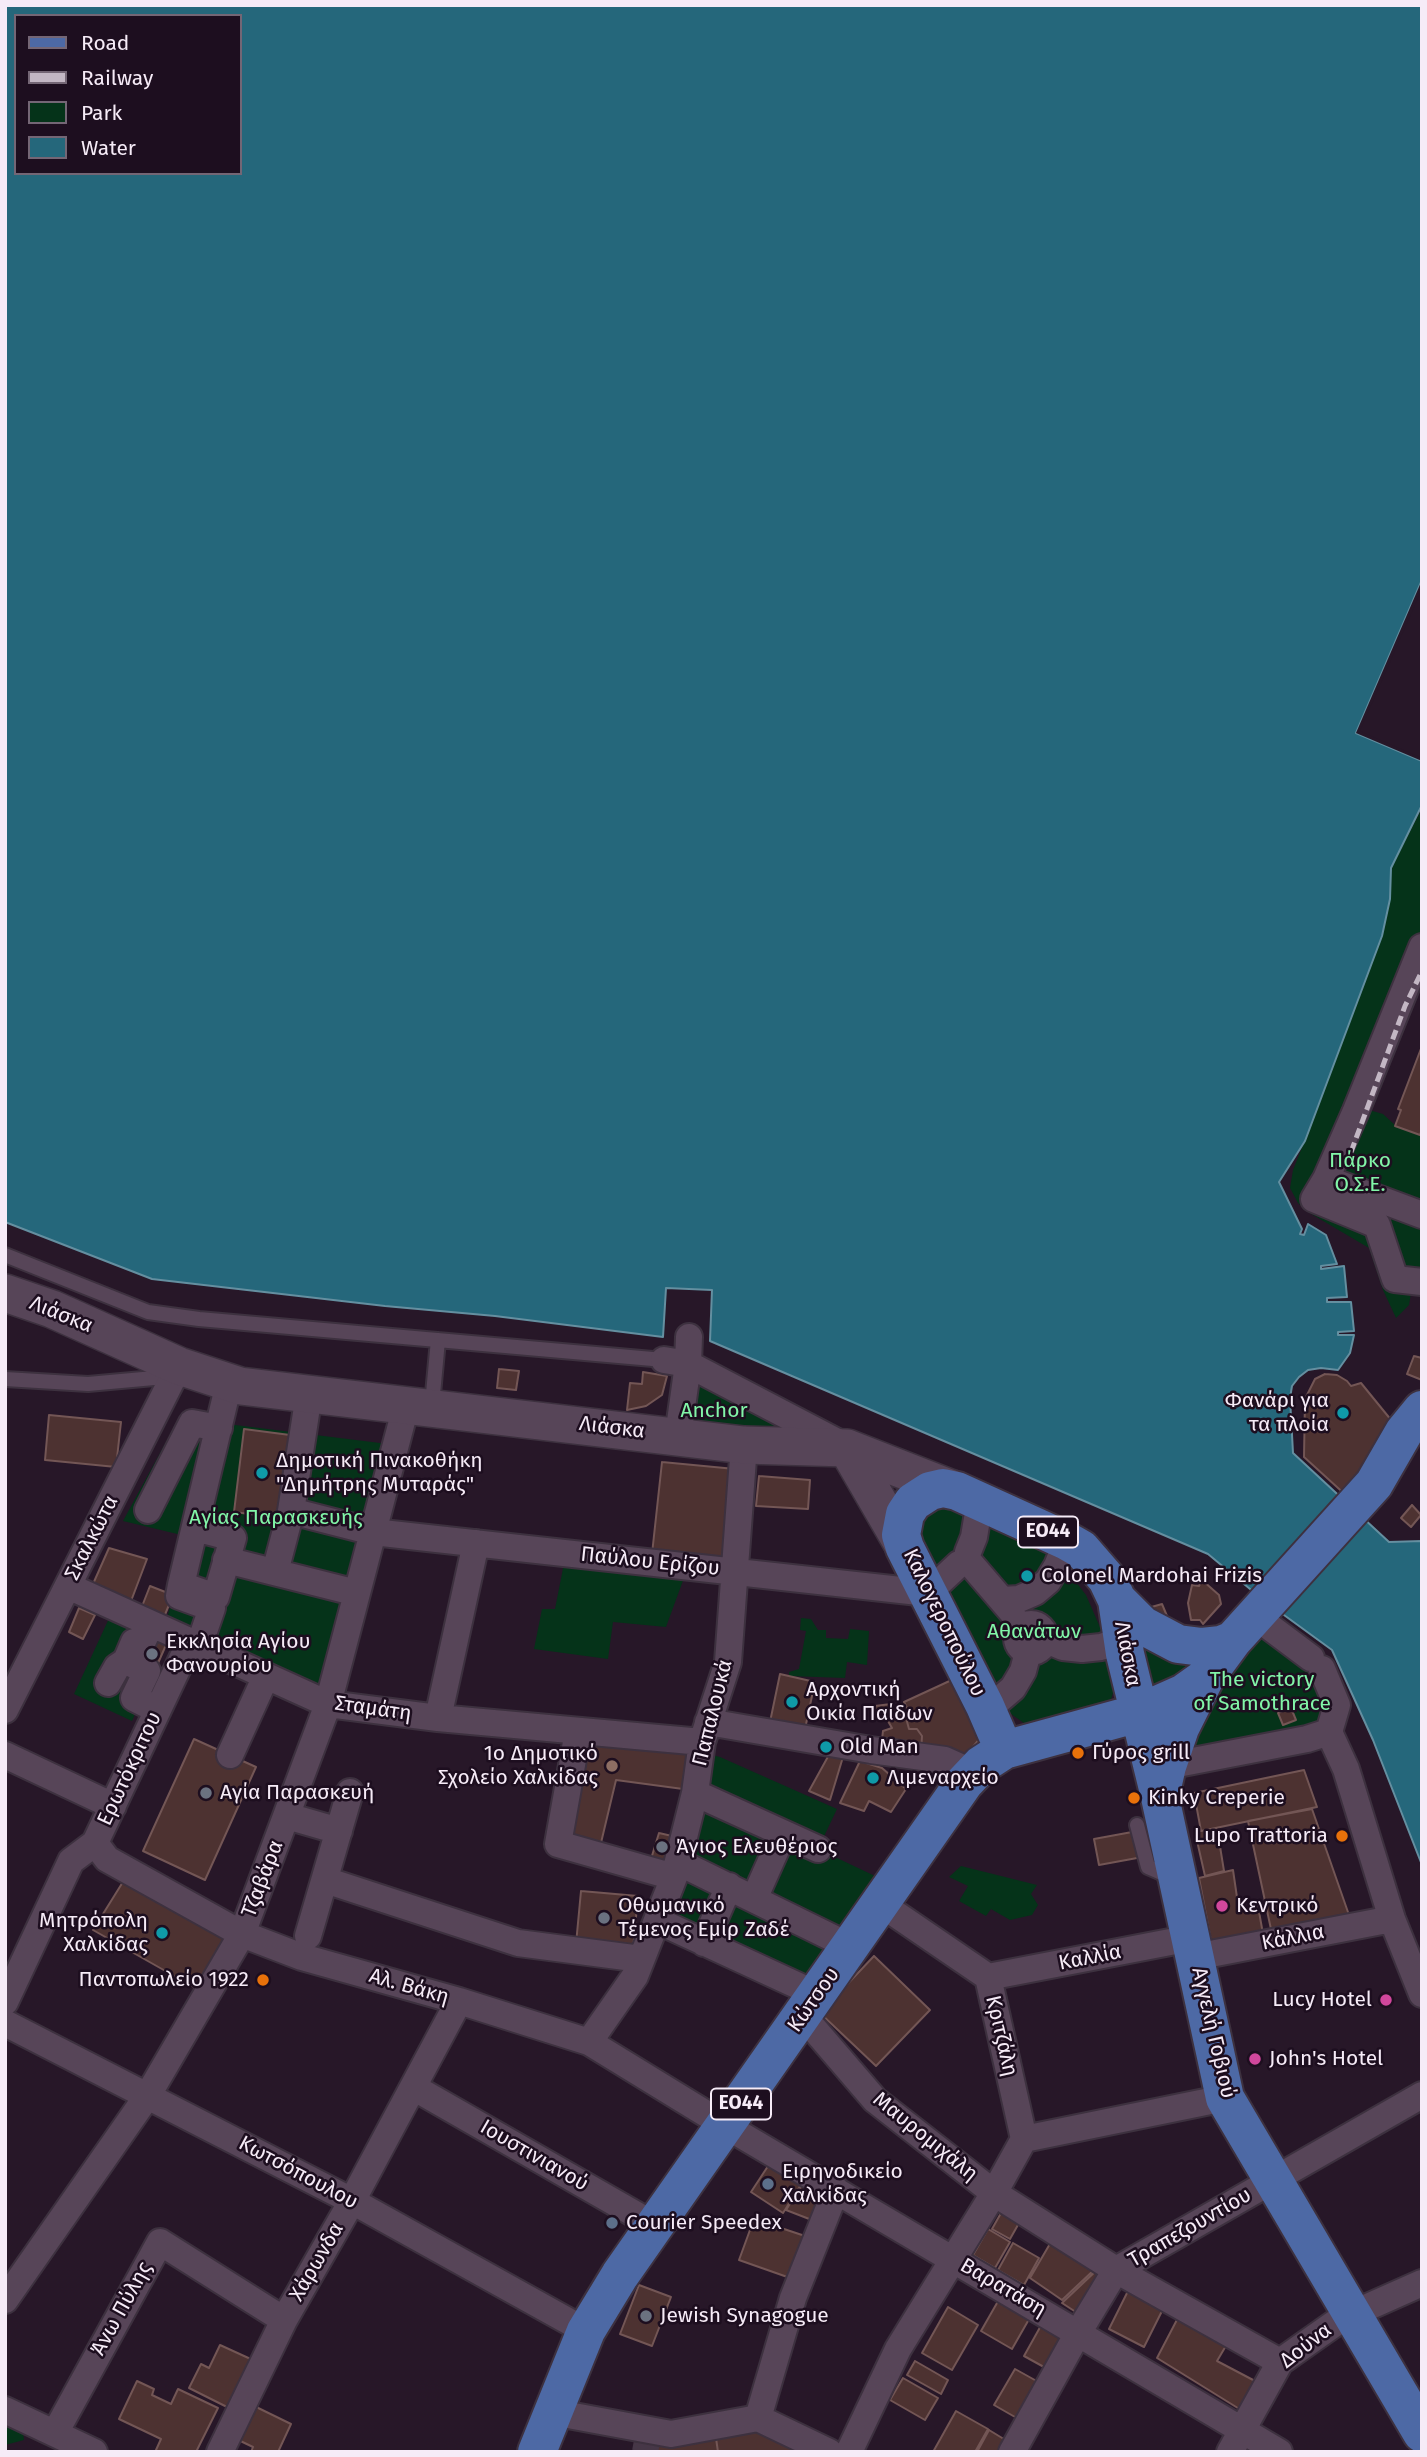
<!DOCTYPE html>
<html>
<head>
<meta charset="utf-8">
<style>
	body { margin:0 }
	#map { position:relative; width:1427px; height:2457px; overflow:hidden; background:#271728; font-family:"Fira Sans",sans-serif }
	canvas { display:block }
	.frame { position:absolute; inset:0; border:7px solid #f6ebf7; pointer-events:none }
	.legend { position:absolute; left:14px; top:14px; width:228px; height:161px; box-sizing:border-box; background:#1d0e1f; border:2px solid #746675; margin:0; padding:9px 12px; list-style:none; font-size:21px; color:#f6ebf7 }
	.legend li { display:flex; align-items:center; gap:14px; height:35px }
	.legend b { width:35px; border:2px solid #746675 }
</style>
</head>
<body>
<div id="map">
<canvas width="1427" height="2457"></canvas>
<div class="frame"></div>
<ul class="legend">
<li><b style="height:9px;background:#4d69a5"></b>Road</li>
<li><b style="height:9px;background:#c3b7c4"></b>Railway</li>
<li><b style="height:19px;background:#053319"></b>Park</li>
<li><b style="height:19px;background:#25677b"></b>Water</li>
</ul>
</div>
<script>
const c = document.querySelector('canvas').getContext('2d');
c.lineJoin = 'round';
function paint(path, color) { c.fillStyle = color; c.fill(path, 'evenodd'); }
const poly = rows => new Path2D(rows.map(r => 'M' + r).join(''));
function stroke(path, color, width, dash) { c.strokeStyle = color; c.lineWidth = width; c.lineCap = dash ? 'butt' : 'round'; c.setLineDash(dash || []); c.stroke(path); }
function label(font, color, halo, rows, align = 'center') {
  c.font = font + ' "Fira Sans",sans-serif'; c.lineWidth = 5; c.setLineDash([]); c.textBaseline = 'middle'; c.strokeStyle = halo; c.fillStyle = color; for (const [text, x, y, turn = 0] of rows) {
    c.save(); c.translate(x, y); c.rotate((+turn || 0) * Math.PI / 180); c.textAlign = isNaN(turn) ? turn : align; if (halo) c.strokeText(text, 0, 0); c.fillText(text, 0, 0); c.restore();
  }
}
paint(poly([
	[1422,808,1422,940,1355,1106,1383,1114,1396,1126,1419,1135,1422,1132,1422,1294,1411,1293,1409,1305,1396,1318,1383,1290,1369,1248,1308,1212,1298,1203,1290,1188,1293,1170,1320,1102,1390,899,1391,868],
	[688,1364,799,1422,788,1446,678,1436],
	[179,1418,388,1444,320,1689,165,1625,190,1537,123,1521],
	[943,1507,1038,1548,1069,1573,1086,1595,1106,1641,1115,1686,1110,1703,1039,1729,1024,1723,1011,1714,1003,1704,915,1525,931,1509],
	[566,1553,688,1567,666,1627,613,1622,608,1659,534,1649,542,1609,555,1609],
	[112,1612,151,1630,154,1672,132,1721,74,1694],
	[1131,1616,1167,1639,1255,1616,1322,1669,1329,1732,1167,1766],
	[801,1618,811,1619,818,1630,826,1630,826,1638,848,1639,850,1629,869,1631,867,1665,847,1662,845,1678,789,1676,789,1672,799,1669,806,1631,800,1630],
	[700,1752,720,1757,837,1809,818,1849,894,1885,818,1995,658,1921],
	[961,1866,1037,1885,1031,1894,1038,1905,1032,1915,1010,1920,991,1909,986,1916,959,1901,968,1886,949,1877],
	[5,2410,21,2417,24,2440,5,2445]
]), '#053319');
const water = poly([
	[5,5,1422,5,1422,580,1356,733,1422,761,1422,805,1391,868,1390,899,1382,936,1305,1141,1279,1182,1302,1229,1300,1234,1304,1235,1308,1224,1326,1235,1337,1264,1321,1266,1321,1269,1344,1266,1347,1297,1327,1298,1327,1302,1351,1302,1354,1331,1338,1332,1338,1335,1354,1335,1350,1353,1338,1370,1321,1368,1308,1370,1299,1377,1292,1386,1290,1398,1293,1453,1389,1542,1422,1541,1422,1865,1373,1740,1332,1650,1262,1599,1208,1554,710,1341,712,1290,666,1288,663,1337,495,1316,385,1306,152,1279,5,1222,5,5],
	[16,16,240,16,240,173,16,173,16,16]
]);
paint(water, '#25677b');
stroke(water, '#648fa0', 2);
paint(poly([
	[1422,580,1422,589,1360,731,1422,758,1422,761,1356,733]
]), '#271728');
const building = poly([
	[1422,1046,1422,1129,1420,1135,1395,1126,1401,1110,1398,1109,1422,1046],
	[1414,1356,1422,1358,1422,1380,1407,1374,1414,1356],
	[499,1369,519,1371,516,1390,497,1388,499,1369],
	[643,1372,667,1376,662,1395,646,1406,627,1410,630,1383,642,1384,643,1372],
	[1325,1374,1337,1375,1347,1381,1351,1386,1361,1383,1396,1426,1349,1498,1304,1457,1305,1399,1315,1379,1325,1374],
	[49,1415,121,1422,116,1467,45,1460,49,1415],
	[244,1429,290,1435,280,1518,234,1512,244,1429],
	[662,1462,735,1469,725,1562,652,1554,662,1462],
	[759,1476,810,1480,808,1509,756,1506,759,1476],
	[1412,1505,1421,1515,1411,1527,1401,1518,1412,1505],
	[109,1548,147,1559,128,1609,89,1593,109,1548],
	[1202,1580,1219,1595,1221,1604,1203,1624,1200,1620,1191,1620,1188,1603,1192,1585,1199,1586,1202,1580],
	[150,1586,173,1595,162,1622,139,1614,150,1586],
	[1162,1604,1167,1616,1148,1608,1162,1604],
	[79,1608,95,1615,83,1639,69,1632,79,1608],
	[149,1637,166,1645,155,1670,138,1662,149,1637],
	[780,1674,815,1682,805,1729,770,1722,780,1674],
	[956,1678,981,1737,964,1758,921,1752,922,1736,917,1729,909,1729,905,1714,908,1710,904,1702,956,1678],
	[891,1704,895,1715,905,1714,909,1729,917,1729,922,1736,921,1752,881,1748,883,1731,892,1728,885,1716,877,1718,875,1706,891,1704],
	[1291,1708,1296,1720,1283,1725,1278,1713,1291,1708],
	[583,1735,691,1754,683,1789,616,1780,600,1847,569,1840,583,1735],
	[194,1739,256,1767,205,1880,143,1851,194,1739],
	[830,1753,843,1757,830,1800,809,1791,830,1753],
	[860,1761,882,1768,906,1789,891,1812,869,1801,864,1811,840,1803,860,1761],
	[1304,1770,1317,1807,1201,1831,1194,1793,1304,1770],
	[1312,1809,1349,1915,1272,1934,1248,1821,1312,1809],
	[1217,1828,1224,1871,1205,1876,1195,1832,1217,1828],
	[1143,1830,1148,1856,1099,1865,1094,1839,1143,1830],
	[659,1833,672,1836,664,1862,651,1859,659,1833],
	[1233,1870,1239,1911,1258,1906,1263,1934,1212,1946,1199,1878,1233,1870],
	[126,1877,232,1937,199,1990,93,1930,126,1877],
	[581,1891,638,1896,633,1949,576,1944,581,1891],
	[874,1956,930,2010,876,2066,820,2013,874,1956],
	[772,2160,804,2180,783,2213,751,2192,772,2160],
	[802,2185,827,2194,817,2222,786,2210,802,2185],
	[1005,2206,1023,2216,1010,2239,992,2229,1005,2206],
	[754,2219,808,2237,793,2279,739,2260,754,2219],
	[988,2229,1010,2242,995,2268,973,2255,988,2229],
	[1051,2242,1095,2269,1062,2300,1030,2278,1051,2242],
	[1013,2243,1039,2258,1024,2285,998,2270,1013,2243],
	[1098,2269,1109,2278,1085,2318,1062,2303,1098,2269],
	[639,2285,671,2297,652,2346,620,2334,639,2285],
	[1129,2289,1164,2307,1144,2347,1109,2329,1129,2289],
	[1001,2296,1032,2314,1012,2349,981,2331,1001,2296],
	[948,2307,978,2325,952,2370,922,2353,948,2307],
	[1181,2312,1230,2339,1217,2361,1255,2381,1241,2410,1157,2358,1181,2312],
	[1043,2322,1072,2338,1053,2372,1024,2356,1043,2322],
	[220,2345,255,2361,231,2409,189,2388,201,2364,209,2368,220,2345],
	[915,2361,948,2380,941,2394,907,2375,915,2361],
	[1015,2369,1042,2384,1022,2421,994,2405,1015,2369],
	[903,2378,938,2398,925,2420,890,2400,903,2378],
	[137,2381,154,2389,152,2395,171,2404,178,2389,218,2408,196,2452,158,2452,156,2450,161,2439,119,2419,137,2381],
	[248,2403,291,2424,278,2452,251,2452,253,2447,232,2437,248,2403],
	[956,2411,988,2429,975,2452,933,2452,956,2411],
	[755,2425,815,2452,718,2452,716,2438,755,2425],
	[989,2430,1012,2444,1008,2452,977,2452,989,2430],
	[640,2437,716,2438,718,2452,636,2452,640,2437]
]);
paint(building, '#4d3231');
stroke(building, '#735655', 2);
stroke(poly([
	[645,2452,649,2430]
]), '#463747', 26, [26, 13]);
const lane = poly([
	[5,1255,148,1312,199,1319,664,1360],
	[5,1379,88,1384,154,1378,173,1369],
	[433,1394,438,1340],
	[1137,1825,1148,1867,1171,1877]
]);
const street = poly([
	[1422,947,1355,1113,1326,1179,1314,1199,1377,1225,1395,1279,1422,1282],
	[1326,1179,1422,1215],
	[664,1360,688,1364,843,1445],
	[678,1436,688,1364,689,1337],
	[148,1510,192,1423,219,1428],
	[291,1511,309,1394],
	[195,1528,233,1538,216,1597,181,1585,179,1596,212,1608,199,1646],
	[968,1552,974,1537,980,1501],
	[226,1560,357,1593],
	[970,1563,1012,1612],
	[275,1572,291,1511,373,1532,928,1593,959,1564],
	[181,1585,229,1383],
	[68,1586,328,1704,438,1718,702,1742],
	[1002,1600,1019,1599,1035,1592,1048,1581,1057,1566,1067,1541],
	[1255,1616,1311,1658],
	[151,1624,132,1664,147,1671,134,1698,158,1710],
	'1017 1638a14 14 0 1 1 28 0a14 14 0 1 1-28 0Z',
	[1044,1639,1063,1647,1082,1649,1101,1647,1122,1640],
	[1322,1669,1337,1705,1329,1732],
	[108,1683,117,1667,126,1661,134,1642],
	[985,1706,999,1700,1013,1688,1023,1671,1028,1652],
	[5,1710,179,1366],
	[438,1718,476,1543],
	[708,1722,871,1750,945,1760,974,1773],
	[578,1731,558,1844,674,1877],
	[5,1755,113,1806],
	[230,1755,266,1676],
	[1167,1766,1307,1739,1329,1732,1346,1769,1392,1919,1422,1994],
	[695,1793,818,1849],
	[287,1816,339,1831],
	[95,1843,107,1859,242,1934,302,1957,459,2001,589,2042,726,2126,1279,2452],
	[678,1862,851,1947],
	[325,1880,518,1943,641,1959],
	[754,1899,783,1834],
	[881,1904,988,1977,1024,2139],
	[658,1921,818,1995],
	[308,1936,350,1792],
	[704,1943,729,1886],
	[1195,1957,1392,1919],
	[988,1977,1191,1938],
	[5,2002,71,1861,95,1843,190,1642],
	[803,2016,875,2100,994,2193,1116,2270,1280,2362],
	[5,2023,352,2201,586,2331],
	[589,2042,635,1976,674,1877,695,1793,702,1742,728,1662,744,1445],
	[413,2087,654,2225],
	[5,2300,148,2095,242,1934,328,1704,406,1406],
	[5,2410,94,2452],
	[552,2412,671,2434,758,2418,829,2452],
	[758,2418,793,2298,836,2190],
	[55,2433,160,2242,284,2320],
	[220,2452,284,2320,352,2201,459,2001],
	[849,2452,898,2349,994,2193,1024,2139,1225,2098],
	[1012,2452,1078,2333,1116,2270,1422,2095],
	[1230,2452,1280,2362,1341,2319,1422,2283]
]);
const secondary = poly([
	[5,1293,52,1309,179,1366,240,1386,744,1445,847,1448,957,1491],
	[847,1448,905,1548]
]);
const primary = poly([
	[1117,1600,1142,1625,1178,1644,1202,1647,1221,1645,1233,1640],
	[1004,1750,985,1706,905,1548,901,1535,905,1514,913,1502,930,1491,943,1488,957,1491,1067,1541,1081,1549,1107,1579,1117,1600,1125,1654,1160,1797,1225,2098,1422,2433],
	[1161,1792,1167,1766,1180,1728,1205,1678,1233,1640,1374,1484,1404,1432,1422,1410],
	[537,2452,586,2331,620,2275,964,1783,981,1765,1004,1750,1139,1713,1184,1693,1205,1678]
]);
stroke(lane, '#3d313f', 18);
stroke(street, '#3d313f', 30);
stroke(secondary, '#3d313f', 40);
stroke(primary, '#3d313f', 42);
stroke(lane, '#574558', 14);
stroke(street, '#574558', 26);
stroke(secondary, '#574558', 37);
stroke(primary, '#4d69a5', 38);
stroke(poly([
	[1351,1152,1405,1006,1422,971]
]), '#c3b7c4', 5, [10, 5]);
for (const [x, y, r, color] of [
	[1343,1413,7,"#0f9aa8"],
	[262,1473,7,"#0f9aa8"],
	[1027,1576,7,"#0f9aa8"],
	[152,1654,7,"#6b7280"],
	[792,1702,7,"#0f9aa8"],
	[826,1747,7,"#0f9aa8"],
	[1078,1753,7,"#e8710a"],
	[612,1766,7,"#8d6e63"],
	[873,1778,7,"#0f9aa8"],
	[206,1793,7,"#6b7280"],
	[1134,1798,7,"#e8710a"],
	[1342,1836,7,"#e8710a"],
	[662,1847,7,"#6b7280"],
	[1222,1906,7,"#d1479c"],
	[604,1918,7,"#6b7280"],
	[162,1933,7,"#0f9aa8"],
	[263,1980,7,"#e8710a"],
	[1386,2000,7,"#d1479c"],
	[1255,2059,7,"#d1479c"],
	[768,2184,7,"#5c6f8a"],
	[612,2223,7,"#5c6f8a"],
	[646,2316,7,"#6b7280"]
]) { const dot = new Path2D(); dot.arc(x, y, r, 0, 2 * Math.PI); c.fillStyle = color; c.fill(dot); stroke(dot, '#1d0e1f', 2.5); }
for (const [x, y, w] of [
	[1048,1532,60],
	[741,2104,60]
]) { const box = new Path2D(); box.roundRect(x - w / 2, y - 15.5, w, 31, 5); c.fillStyle = '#1d0e1f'; c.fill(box); stroke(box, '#f6ebf7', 2); }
label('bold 19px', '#f6ebf7', null, [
	["ΕΟ44",1048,1532],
	["ΕΟ44",741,2104]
]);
label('21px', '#82f5a8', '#1d0e1f', [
	["Πάρκο",1360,1161],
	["Ο.Σ.Ε.",1360,1185],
	["Anchor",714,1411],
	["Αγίας Παρασκευής",276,1518],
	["Αθανάτων",1034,1632],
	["The victory",1262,1680],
	["of Samothrace",1262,1704]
]);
label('21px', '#f6ebf7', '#1d0e1f', [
	["Λιάσκα",61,1315,22],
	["Λιάσκα",612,1428,7],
	["Σκαλκώτα",92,1538,-63],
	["Παύλου Ερίζου",650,1562,6],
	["Καλογεροπούλου",944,1623,64],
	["Λιάσκα",1127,1654,79],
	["Σταμάτη",373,1709,8],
	["Παπαλουκά",713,1713,-76],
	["Ερωτόκριτου",130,1769,-65],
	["Τζαβάρα",263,1879,-69],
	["Κάλλια",1293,1938,-11],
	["Καλλία",1090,1958,-11],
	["Αλ. Βάκη",409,1987,16],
	["Κώτσου",814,2000,-55],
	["Αγγελή Γοβιού",1213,2033,77],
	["Κριτζάλη",1001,2036,77],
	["Μαυρομιχάλη",925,2137,39],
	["Ιουστινιανού",534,2156,30],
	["Κωτσόπουλου",298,2173,28],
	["Τραπεζουντίου",1190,2228,-30],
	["Χάρωνδα",317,2262,-60],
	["Βαρατάση",1003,2288,30],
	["Άνω Πύλης",122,2309,-61],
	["Δούνα",1306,2346,-38]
]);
label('21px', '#f6ebf7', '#1d0e1f', [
	["Φανάρι για",1329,1401,"right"],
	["τα πλοία",1329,1425,"right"],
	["Δημοτική Πινακοθήκη",276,1461],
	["\"Δημήτρης Μυταράς\"",276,1485],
	["Colonel Mardohai Frizis",1041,1576],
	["Εκκλησία Αγίου",166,1642],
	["Φανουρίου",166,1666],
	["Αρχοντική",806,1690],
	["Οικία Παίδων",806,1714],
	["Old Man",840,1747],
	["Γύρος grill",1092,1753],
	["1ο Δημοτικό",598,1754,"right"],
	["Σχολείο Χαλκίδας",598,1778,"right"],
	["Λιμεναρχείο",887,1778],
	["Αγία Παρασκευή",220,1793],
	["Kinky Creperie",1148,1798],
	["Lupo Trattoria",1328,1836,"right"],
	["Άγιος Ελευθέριος",676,1847],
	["Οθωμανικό",618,1906],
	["Τέμενος Εμίρ Ζαδέ",618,1930],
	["Κεντρικό",1236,1906],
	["Μητρόπολη",148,1921,"right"],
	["Χαλκίδας",148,1945,"right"],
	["Παντοπωλείο 1922",249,1980,"right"],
	["Lucy Hotel",1372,2000,"right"],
	["John's Hotel",1269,2059],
	["Ειρηνοδικείο",782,2172],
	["Χαλκίδας",782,2196],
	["Courier Speedex",626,2223],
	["Jewish Synagogue",660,2316]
], 'left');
</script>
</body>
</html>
